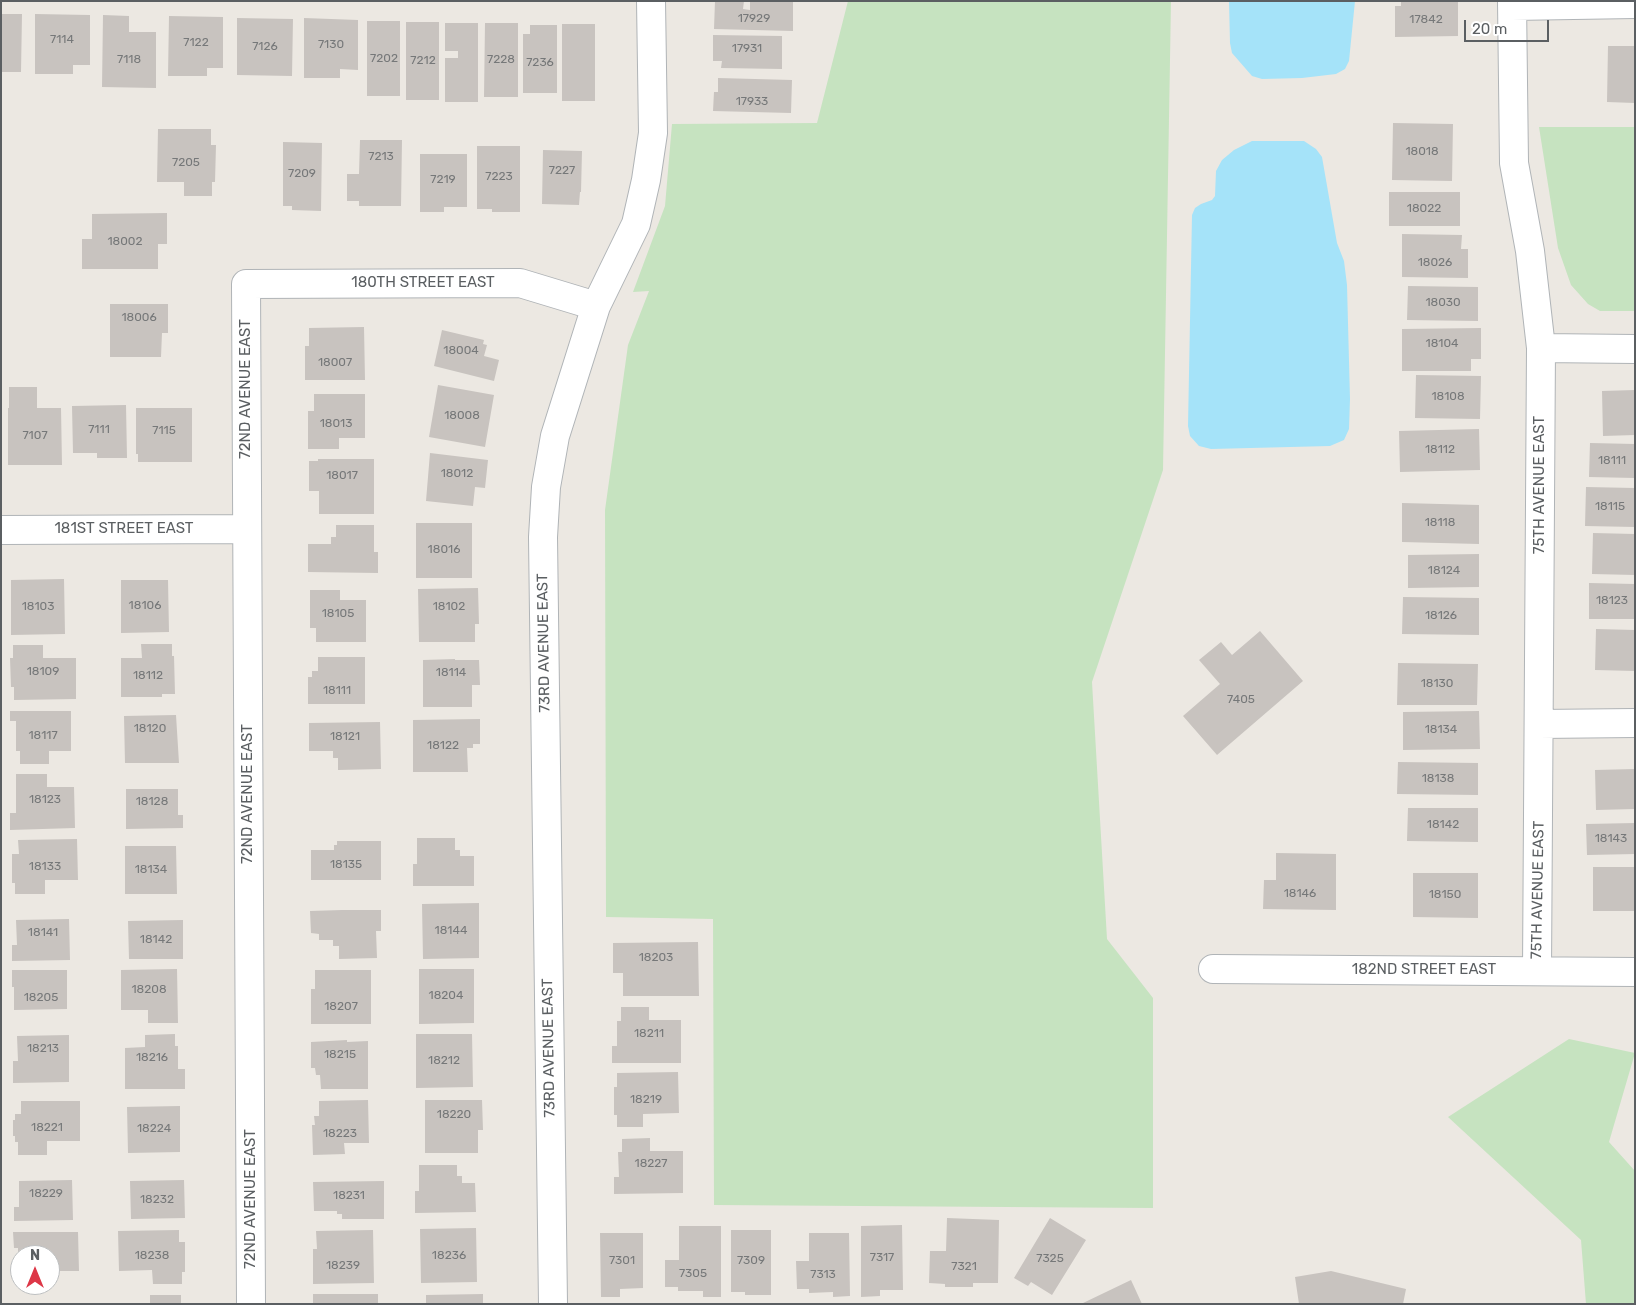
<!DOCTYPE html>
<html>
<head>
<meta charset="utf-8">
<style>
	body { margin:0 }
	#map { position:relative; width:1636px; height:1305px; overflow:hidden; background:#ece8e2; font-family:Rubik,sans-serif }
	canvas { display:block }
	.frame { position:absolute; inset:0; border:2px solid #5b5f62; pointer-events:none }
	.north { position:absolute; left:10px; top:1245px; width:50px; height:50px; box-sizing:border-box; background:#fff; border:1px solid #bdbfc0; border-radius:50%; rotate:0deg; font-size:14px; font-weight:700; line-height:20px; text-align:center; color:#5b5f62 }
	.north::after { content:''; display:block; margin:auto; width:18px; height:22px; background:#dd3747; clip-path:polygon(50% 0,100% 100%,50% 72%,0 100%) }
	.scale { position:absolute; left:1464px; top:20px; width:85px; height:22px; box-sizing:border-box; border:2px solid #5b5f62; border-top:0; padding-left:6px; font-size:15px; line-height:18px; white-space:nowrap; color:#5b5f62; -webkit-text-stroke:4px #fff; paint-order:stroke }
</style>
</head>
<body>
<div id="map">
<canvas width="1636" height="1305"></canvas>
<div class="frame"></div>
<div class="north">N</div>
<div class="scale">20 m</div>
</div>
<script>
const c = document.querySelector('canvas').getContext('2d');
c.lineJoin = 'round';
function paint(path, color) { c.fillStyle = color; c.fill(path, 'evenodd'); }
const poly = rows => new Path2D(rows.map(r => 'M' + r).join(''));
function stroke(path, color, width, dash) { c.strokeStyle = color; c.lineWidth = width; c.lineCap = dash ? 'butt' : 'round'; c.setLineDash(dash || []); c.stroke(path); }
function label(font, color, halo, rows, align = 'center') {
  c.font = font + ' Rubik,sans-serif'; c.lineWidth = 4; c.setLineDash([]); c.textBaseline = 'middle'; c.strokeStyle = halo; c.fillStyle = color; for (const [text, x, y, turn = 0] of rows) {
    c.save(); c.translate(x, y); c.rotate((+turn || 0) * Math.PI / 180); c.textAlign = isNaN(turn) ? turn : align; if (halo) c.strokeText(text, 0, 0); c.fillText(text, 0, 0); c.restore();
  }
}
paint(poly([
	[848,1,1171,1,1163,470,1092,682,1107,939,1153,998,1153,1208,714,1205,713,919,606,917,605,510,628,345,649,291,633,292,665,206,672,124,817,123],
	[1539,127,1635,127,1635,311,1600,311,1588,304,1571,285,1558,248],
	[1569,1039,1635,1053,1609,1142,1635,1171,1635,1304,1586,1304,1581,1240,1448,1117]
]), '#c6e3c0');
paint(poly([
	[1229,1,1355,1,1349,61,1345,69,1336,74,1302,78,1262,79,1252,76,1232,53,1230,43],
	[1252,141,1304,141,1316,149,1322,157,1337,243,1344,261,1347,285,1350,399,1349,429,1344,440,1330,446,1211,449,1199,446,1190,436,1188,426,1192,215,1195,208,1201,204,1212,200,1215,196,1216,171,1222,160,1234,150]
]), '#a5e3f9');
paint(poly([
	[715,1,744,1,743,9,750,10,750,1,793,1,793,31,714,29],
	[1401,1,1458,1,1458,36,1395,37,1395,6,1401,6],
	[1,14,22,14,21,72,1,72],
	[35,14,90,15,90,65,73,65,73,74,35,74],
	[103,15,129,16,129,32,156,32,156,88,102,87],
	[169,16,223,17,223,68,207,68,207,76,168,76],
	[237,18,293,19,292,76,237,75],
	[304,18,358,20,358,70,340,69,340,78,304,78],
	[367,21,400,21,400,96,367,96],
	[406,22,439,22,439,100,406,100],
	[445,23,478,23,478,102,445,102,445,58,458,58,458,51,445,51],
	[485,23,518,23,518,97,484,97],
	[562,24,595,24,595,101,562,101],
	[530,25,557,25,557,93,523,93,523,34,530,34],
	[713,35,782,36,782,69,721,68,722,61,713,61],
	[1608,46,1635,46,1635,103,1607,102],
	[718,78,792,80,791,113,713,111,714,92,718,92],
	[1393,123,1453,124,1452,181,1392,180],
	[158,129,211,129,211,145,216,145,215,182,212,182,212,196,184,196,184,182,157,182],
	[360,140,402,140,401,206,359,206,359,201,347,201,347,174,359,174],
	[283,142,322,143,321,211,292,210,292,206,283,206],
	[477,146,520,146,520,212,492,212,492,209,477,209],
	[543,150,582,151,581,192,580,192,579,205,542,204],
	[420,154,467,154,467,207,444,207,444,212,420,212],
	[1389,192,1460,192,1460,226,1389,226],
	[167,213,167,244,158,244,158,269,82,269,82,239,92,239,92,214],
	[1402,234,1462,235,1461,249,1468,249,1468,278,1402,277],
	[1408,286,1478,287,1478,321,1407,320],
	[110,304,168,304,168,333,162,333,161,357,110,357],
	[364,327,365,380,305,380,305,346,309,346,309,328],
	[1481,328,1481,359,1471,359,1471,371,1402,371,1402,329],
	[442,330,484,340,483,344,487,345,484,356,499,360,494,381,434,366],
	[1416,375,1481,376,1480,419,1415,418],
	[438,385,494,395,485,447,429,437],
	[9,387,37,387,37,408,61,408,62,465,8,465,8,408,9,408],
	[1635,390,1635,435,1603,436,1602,391],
	[314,394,365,394,365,438,339,438,339,449,308,449,308,411,314,411],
	[126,405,127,458,97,458,97,453,73,453,72,406],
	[136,408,192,408,192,462,138,462,138,454,136,454],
	[1479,429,1480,470,1400,472,1399,431],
	[1590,443,1635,444,1635,478,1589,477],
	[430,453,488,460,485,488,475,487,473,506,426,501],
	[318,459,374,459,374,514,319,514,319,491,309,491,309,461,318,461],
	[1586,487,1635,488,1635,527,1585,526],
	[1402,503,1479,505,1479,544,1402,542],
	[416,523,472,523,472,578,416,578],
	[336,525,374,525,374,552,378,552,378,573,308,572,308,544,331,544,331,537,336,537],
	[1593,533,1635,534,1635,575,1592,574],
	[1479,554,1479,587,1408,588,1408,555],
	[64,579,65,634,11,635,11,580],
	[121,580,168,580,169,632,121,633],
	[1589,583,1635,584,1635,619,1589,619],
	[478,588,479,624,475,624,475,642,419,642,418,589],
	[310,590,340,590,340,600,366,600,366,642,316,642,316,628,310,628],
	[1403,597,1479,598,1479,635,1402,634],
	[1596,629,1635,630,1635,671,1595,670],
	[1260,631,1303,681,1217,755,1183,716,1220,684,1199,660,1221,642,1232,655],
	[141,644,172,644,172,656,174,656,175,694,162,694,162,697,121,697,121,658,142,658],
	[13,645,43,645,43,658,76,658,76,699,14,700,14,687,11,687,10,658,13,658],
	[318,657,365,657,365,704,308,704,308,677,312,677,312,671,318,671],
	[455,659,455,660,479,660,480,685,472,685,472,707,423,707,423,660],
	[1398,663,1478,664,1477,705,1397,705],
	[10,711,71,711,71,751,49,751,49,764,20,764,20,751,16,751,16,721,10,721],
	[1479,711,1480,749,1403,750,1403,712],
	[176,715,179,763,125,763,124,716],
	[480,719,480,744,473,744,473,748,467,748,468,772,413,772,413,720],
	[380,722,381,769,338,770,338,758,333,758,333,751,309,751,309,723],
	[1398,762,1478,763,1478,795,1397,794],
	[1635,769,1635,809,1596,810,1595,770],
	[16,774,47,774,47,787,74,787,75,828,10,830,10,813,16,813],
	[126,789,178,789,178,815,183,815,183,828,126,829],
	[1408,808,1478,808,1478,842,1407,841],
	[1635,823,1635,854,1587,855,1586,824],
	[417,838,455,838,455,850,460,850,460,856,474,856,474,886,413,886,413,864,417,864],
	[77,839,78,880,45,880,45,894,15,894,15,883,12,883,12,854,19,854,18,840],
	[337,841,381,841,381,880,311,880,311,850,334,850,334,845,337,845],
	[125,846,176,846,177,894,125,894],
	[1276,853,1336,854,1336,910,1263,909,1264,880,1276,880],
	[1593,867,1635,867,1635,911,1593,911],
	[1413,873,1478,873,1478,918,1413,917],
	[479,903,479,958,423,959,422,904],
	[342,910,381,910,381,931,376,931,377,958,339,959,339,946,333,946,333,940,319,940,319,934,311,933,310,911],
	[69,919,70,960,12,961,12,945,17,945,16,920],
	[183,920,183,959,129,959,128,921],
	[698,942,699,996,623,996,623,973,613,973,613,943],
	[177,969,178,1023,148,1023,148,1010,121,1010,121,970],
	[419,969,474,969,474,1023,419,1024],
	[12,970,67,970,67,1009,14,1010,14,987,12,987],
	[315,970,371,970,371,1024,311,1024,311,989,315,989],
	[621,1007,649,1007,649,1020,681,1020,681,1063,612,1063,612,1046,617,1046,617,1021,621,1021],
	[175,1034,175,1046,178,1046,178,1069,185,1069,185,1089,125,1089,125,1048,145,1047,145,1035],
	[416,1034,472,1034,473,1087,416,1088],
	[69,1035,69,1082,13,1083,13,1061,18,1061,17,1036],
	[347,1040,347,1042,368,1041,368,1089,321,1089,320,1075,316,1075,315,1068,311,1068,311,1042],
	[678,1072,679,1113,643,1114,643,1127,617,1127,617,1115,614,1115,614,1087,617,1087,617,1073],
	[368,1100,369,1143,344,1143,345,1154,313,1155,312,1125,315,1125,314,1116,319,1116,319,1101],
	[425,1100,482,1100,483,1130,478,1130,478,1153,425,1153],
	[21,1101,80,1101,80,1141,47,1141,47,1155,18,1155,18,1142,15,1142,15,1136,13,1136,13,1120,15,1120,15,1114,21,1114],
	[180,1106,180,1152,128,1153,127,1107],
	[650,1138,650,1151,683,1151,683,1193,614,1194,614,1177,619,1177,618,1152,622,1152,622,1139],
	[419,1165,457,1165,457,1176,462,1176,462,1183,475,1183,476,1212,415,1213,415,1191,419,1191],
	[72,1180,73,1220,14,1221,14,1207,19,1207,19,1181],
	[184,1180,185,1218,131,1219,130,1181],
	[384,1181,384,1219,342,1219,342,1214,337,1214,337,1211,314,1211,313,1182],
	[947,1218,999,1220,998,1283,973,1283,973,1287,945,1287,945,1284,929,1283,930,1251,946,1251],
	[1050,1218,1086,1240,1052,1295,1031,1282,1028,1286,1014,1278],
	[902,1225,903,1290,880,1290,880,1296,861,1297,861,1226],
	[679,1226,721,1226,721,1297,703,1297,703,1291,678,1291,678,1287,665,1287,665,1260,679,1260],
	[476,1228,477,1282,421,1283,420,1229],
	[179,1230,179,1242,185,1242,185,1272,182,1272,182,1284,153,1284,152,1270,119,1271,118,1231],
	[373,1230,374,1283,313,1284,313,1249,317,1249,316,1231],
	[731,1230,771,1230,771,1295,745,1295,745,1292,731,1292],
	[13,1232,78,1232,79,1271,50,1271,50,1255,20,1255,20,1272,18,1272,18,1248,14,1248],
	[600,1233,643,1233,643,1288,620,1289,620,1297,601,1297],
	[809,1233,849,1233,850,1296,833,1297,833,1292,809,1293,809,1289,797,1289,796,1261,809,1261],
	[1331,1271,1406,1289,1403,1304,1299,1304,1295,1277],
	[1131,1280,1142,1304,1081,1304],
	[313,1294,378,1294,378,1304,313,1304],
	[483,1294,483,1304,426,1304,426,1295],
	[150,1295,181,1295,181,1304,150,1304]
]), '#c8c3bf');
const minor = poly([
	[1512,1,1514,163,1530,251,1541,348,1537,970],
	[1512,6,1635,4],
	[1541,348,1635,349],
	[1,530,247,529],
	[1539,724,1635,723],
	[1213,969,1635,972],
	[251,1304,246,284,520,283,596,306],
	[553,1304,543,537,546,487,555,436,596,306,636,224,646,180,653,133,651,1]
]);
stroke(minor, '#b0b4b7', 30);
stroke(minor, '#fff', 28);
label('12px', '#767879', null, [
	["17929",754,19],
	["17842",1426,20],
	["7114",62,40],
	["7122",196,43],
	["7130",331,45],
	["7126",265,47],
	["17931",747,49],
	["7202",384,59],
	["7118",129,60],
	["7228",501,60],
	["7212",423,61],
	["7236",540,63],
	["17933",752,102],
	["18018",1422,152],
	["7213",381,157],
	["7205",186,163],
	["7227",562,171],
	["7209",302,174],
	["7223",499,177],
	["7219",443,180],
	["18022",1424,209],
	["18002",125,242],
	["18026",1435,263],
	["18030",1443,303],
	["18006",139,318],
	["18104",1442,344],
	["18004",461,351],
	["18007",335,363],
	["18108",1448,397],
	["18008",462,416],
	["18013",336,424],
	["7111",99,430],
	["7115",164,431],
	["7107",35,436],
	["18112",1440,450],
	["18111",1612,461],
	["18012",457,474],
	["18017",342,476],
	["18115",1610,507],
	["18118",1440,523],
	["18016",444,550],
	["18124",1444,571],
	["18123",1612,601],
	["18106",145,606],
	["18103",38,607],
	["18102",449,607],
	["18105",338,614],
	["18126",1441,616],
	["18109",43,672],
	["18114",451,673],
	["18112",148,676],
	["18130",1437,684],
	["18111",337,691],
	["7405",1241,700],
	["18120",150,729],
	["18134",1441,730],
	["18117",43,736],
	["18121",345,737],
	["18122",443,746],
	["18138",1438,779],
	["18123",45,800],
	["18128",152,802],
	["18142",1443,825],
	["18143",1611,839],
	["18135",346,865],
	["18133",45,867],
	["18134",151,870],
	["18146",1300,894],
	["18150",1445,895],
	["18144",451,931],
	["18141",43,933],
	["18142",156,940],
	["18203",656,958],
	["18208",149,990],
	["18204",446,996],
	["18205",41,998],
	["18207",341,1007],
	["18211",649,1034],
	["18213",43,1049],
	["18215",340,1055],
	["18216",152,1058],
	["18212",444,1061],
	["18219",646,1100],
	["18220",454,1115],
	["18221",47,1128],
	["18224",154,1129],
	["18223",340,1134],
	["18227",651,1164],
	["18229",46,1194],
	["18231",349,1196],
	["18232",157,1200],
	["18238",152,1256],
	["18236",449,1256],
	["7317",882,1258],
	["7325",1050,1259],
	["7301",622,1261],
	["7309",751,1261],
	["18239",343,1266],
	["7321",964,1267],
	["7305",693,1274],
	["7313",823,1275]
]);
label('15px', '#5b5f62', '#fff', [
	["180TH STREET EAST",423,283],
	["72ND AVENUE EAST",246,389,-90],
	["75TH AVENUE EAST",1540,485,-90],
	["181ST STREET EAST",124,529],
	["73RD AVENUE EAST",544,643,-91],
	["72ND AVENUE EAST",248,794,-90],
	["75TH AVENUE EAST",1538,890,-89],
	["182ND STREET EAST",1424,970],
	["73RD AVENUE EAST",549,1048,-91],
	["72ND AVENUE EAST",251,1199,-90]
]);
</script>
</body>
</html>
